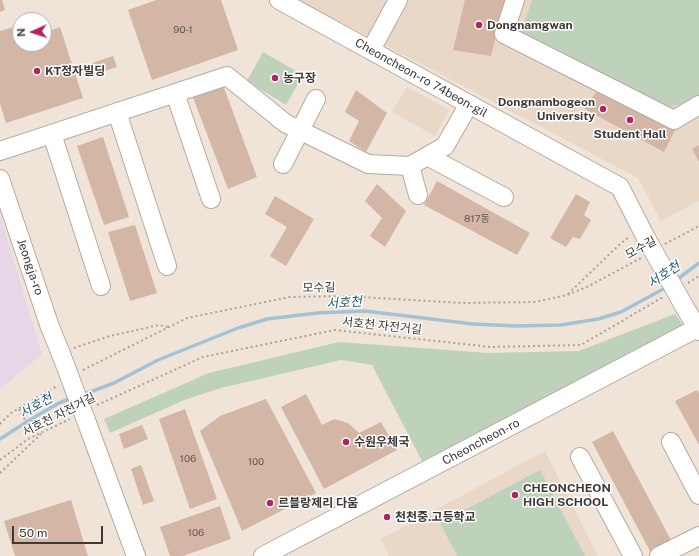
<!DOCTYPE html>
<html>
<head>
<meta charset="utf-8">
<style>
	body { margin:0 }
	#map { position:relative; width:699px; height:556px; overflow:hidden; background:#f0e4d9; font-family:"Public Sans",sans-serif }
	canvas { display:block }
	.north { position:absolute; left:12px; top:12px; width:40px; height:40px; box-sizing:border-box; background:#fff; border:1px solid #b1afae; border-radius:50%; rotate:267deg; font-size:11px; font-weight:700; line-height:16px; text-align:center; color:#3d3834 }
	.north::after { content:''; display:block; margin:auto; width:14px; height:18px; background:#b02664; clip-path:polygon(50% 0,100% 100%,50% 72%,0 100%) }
	.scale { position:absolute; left:12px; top:526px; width:91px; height:18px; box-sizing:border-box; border:2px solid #3d3834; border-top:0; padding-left:5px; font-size:12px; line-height:14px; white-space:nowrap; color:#3d3834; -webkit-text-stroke:3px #fff; paint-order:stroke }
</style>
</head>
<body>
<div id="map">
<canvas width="699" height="556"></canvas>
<div class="north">N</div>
<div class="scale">50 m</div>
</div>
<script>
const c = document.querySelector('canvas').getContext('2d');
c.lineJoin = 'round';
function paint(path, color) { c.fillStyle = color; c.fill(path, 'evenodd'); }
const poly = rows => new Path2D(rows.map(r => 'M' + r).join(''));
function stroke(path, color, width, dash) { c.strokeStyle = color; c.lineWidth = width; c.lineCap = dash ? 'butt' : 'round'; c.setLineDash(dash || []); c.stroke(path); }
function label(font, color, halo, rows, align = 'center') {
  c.font = font + ' "Public Sans","Noto Sans KR",sans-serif'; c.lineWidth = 3; c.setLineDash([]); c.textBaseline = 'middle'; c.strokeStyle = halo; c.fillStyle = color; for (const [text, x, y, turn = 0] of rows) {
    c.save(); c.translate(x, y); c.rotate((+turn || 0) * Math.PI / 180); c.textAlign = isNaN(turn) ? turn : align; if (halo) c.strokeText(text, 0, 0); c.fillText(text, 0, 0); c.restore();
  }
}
paint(poly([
	[299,0,699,0,699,201,661,221,638,178],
	[407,87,450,110,435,136,392,112],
	[545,451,598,556,389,556,381,539]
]), '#e9d8c7');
paint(poly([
	[0,215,42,354,0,389]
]), '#e7d6e8');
paint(poly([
	[532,0,699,0,699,98,690,104,668,106,521,32],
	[263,52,303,75,286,105,247,81],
	[675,314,685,328,423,463,372,365,341,360,221,388,184,400,110,433,104,419,209,373,339,342,488,353,579,351],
	[540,470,585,556,457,556,440,523]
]), '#bed1ba');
stroke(poly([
	[675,281,699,263],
	[82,395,114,383,158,360,238,328,267,319,317,313,365,311,473,324,516,326,561,325,598,319,621,312,667,287],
	[0,439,28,421,59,403,72,398]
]), '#a3c3d2', 3.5);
paint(poly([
	[0,0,2,0,5,10,0,12],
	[156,0,221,0,238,50,152,80,128,10],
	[465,0,505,0,491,56,453,50],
	[20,25,20,44,44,44,44,33,60,27,83,98,6,123,0,104,0,31],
	[113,56,117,67,90,76,86,65],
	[223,85,257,177,228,189,192,95],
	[598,89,675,130,664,152,585,109],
	[356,90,387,113,366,152,349,141,359,121,345,112],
	[103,137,129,217,104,225,77,146],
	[699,145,699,162,692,149],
	[437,181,530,233,517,255,424,205],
	[377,184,406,211,385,247,370,236,382,218,365,201],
	[576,194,590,202,584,215,591,220,580,239,573,237,566,247,550,238],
	[275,196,314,219,286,266,270,256,287,227,265,214],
	[135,225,157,293,130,301,108,232],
	[697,390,699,393,699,445,675,401],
	[306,394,322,425,334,419,348,423,359,433,381,422,397,450,324,489,281,407],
	[266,399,316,493,242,531,200,431,220,416],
	[185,409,217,499,190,509,159,419],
	[142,425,148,439,124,449,119,434],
	[613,431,672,542,651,553,592,442],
	[141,465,154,501,143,505,131,469],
	[71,500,88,556,15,556,4,521],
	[220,506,231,539,183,556,170,556,160,527]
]), '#d3b6a6');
const minor = poly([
	[279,0,620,187,645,236],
	[515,0,504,34,674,120,699,105],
	[371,50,398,0],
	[175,93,211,199],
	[117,112,167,266],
	[52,134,101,286],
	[0,151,227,76,285,123,368,164,410,166,445,146,469,104],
	[427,156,504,197],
	[283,164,316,99],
	[410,166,418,195],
	[0,179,50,327,61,354],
	[684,306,699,331],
	[87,423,136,556],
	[671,442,699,495],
	[580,457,633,556],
	[263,556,699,327],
	[659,556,699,536]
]);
stroke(minor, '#b5aa9f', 20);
stroke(poly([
	[665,244,699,226],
	[688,283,699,276],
	[568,294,620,244,629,237],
	[74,348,110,336,159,325,168,327],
	[83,370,187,318,290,297,343,296,463,303,535,302,567,295,587,287,641,258],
	[97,405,203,357,335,330,491,347,581,345,663,297],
	[19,409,34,436],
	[0,424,11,413,57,386],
	[0,460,28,439,70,419],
	[0,473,41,434]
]), '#aba199', 2, [2, 3]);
stroke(minor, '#fff', 18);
const minorBridge = poly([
	[645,236,684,306],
	[61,354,87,423]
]);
stroke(minorBridge, '#b5aa9f', 20, []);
stroke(minorBridge, '#fff', 18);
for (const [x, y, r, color] of [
	[479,25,4,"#b02664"],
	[37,71,4,"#b02664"],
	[275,78,4,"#b02664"],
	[603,109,4,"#b02664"],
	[630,120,4,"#b02664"],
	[346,442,4,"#b02664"],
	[515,495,4,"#b02664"],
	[270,503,4,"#b02664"],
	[387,517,4,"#b02664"]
]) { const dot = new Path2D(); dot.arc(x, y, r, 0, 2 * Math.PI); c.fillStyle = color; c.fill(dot); stroke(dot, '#fff', 1.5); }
label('10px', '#625850', null, [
	["90-1",183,30],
	["817동",477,219],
	["106",188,459],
	["100",256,462],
	["106",196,533]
]);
label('bold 12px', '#3d3834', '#fff', [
	["Dongnamgwan",487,25],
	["KT정자빌딩",45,71],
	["농구장",283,78],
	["Dongnambogeon",595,102,"right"],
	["University",595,116,"right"],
	["Student Hall",630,134,"center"],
	["수원우체국",354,442],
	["CHEONCHEON",523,488],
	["HIGH SCHOOL",523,502],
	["르블랑제리 다움",278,503],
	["천천중.고등학교",395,517]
], 'left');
label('12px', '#3d3834', '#fff', [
	["Cheoncheon-ro 74beon-gil",421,78,29],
	["모수길",641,248,-29],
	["Jeongja-ro",30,267,71],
	["모수길",319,288,-1],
	["서호천 자전거길",382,326,6],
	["서호천 자전거길",59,415,-27],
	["Cheoncheon-ro",481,442,-28]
]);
label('italic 13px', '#235d75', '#fff', [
	["서호천",664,275,-34],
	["서호천",344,303,-4],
	["서호천",36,406,-30]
]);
</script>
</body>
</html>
